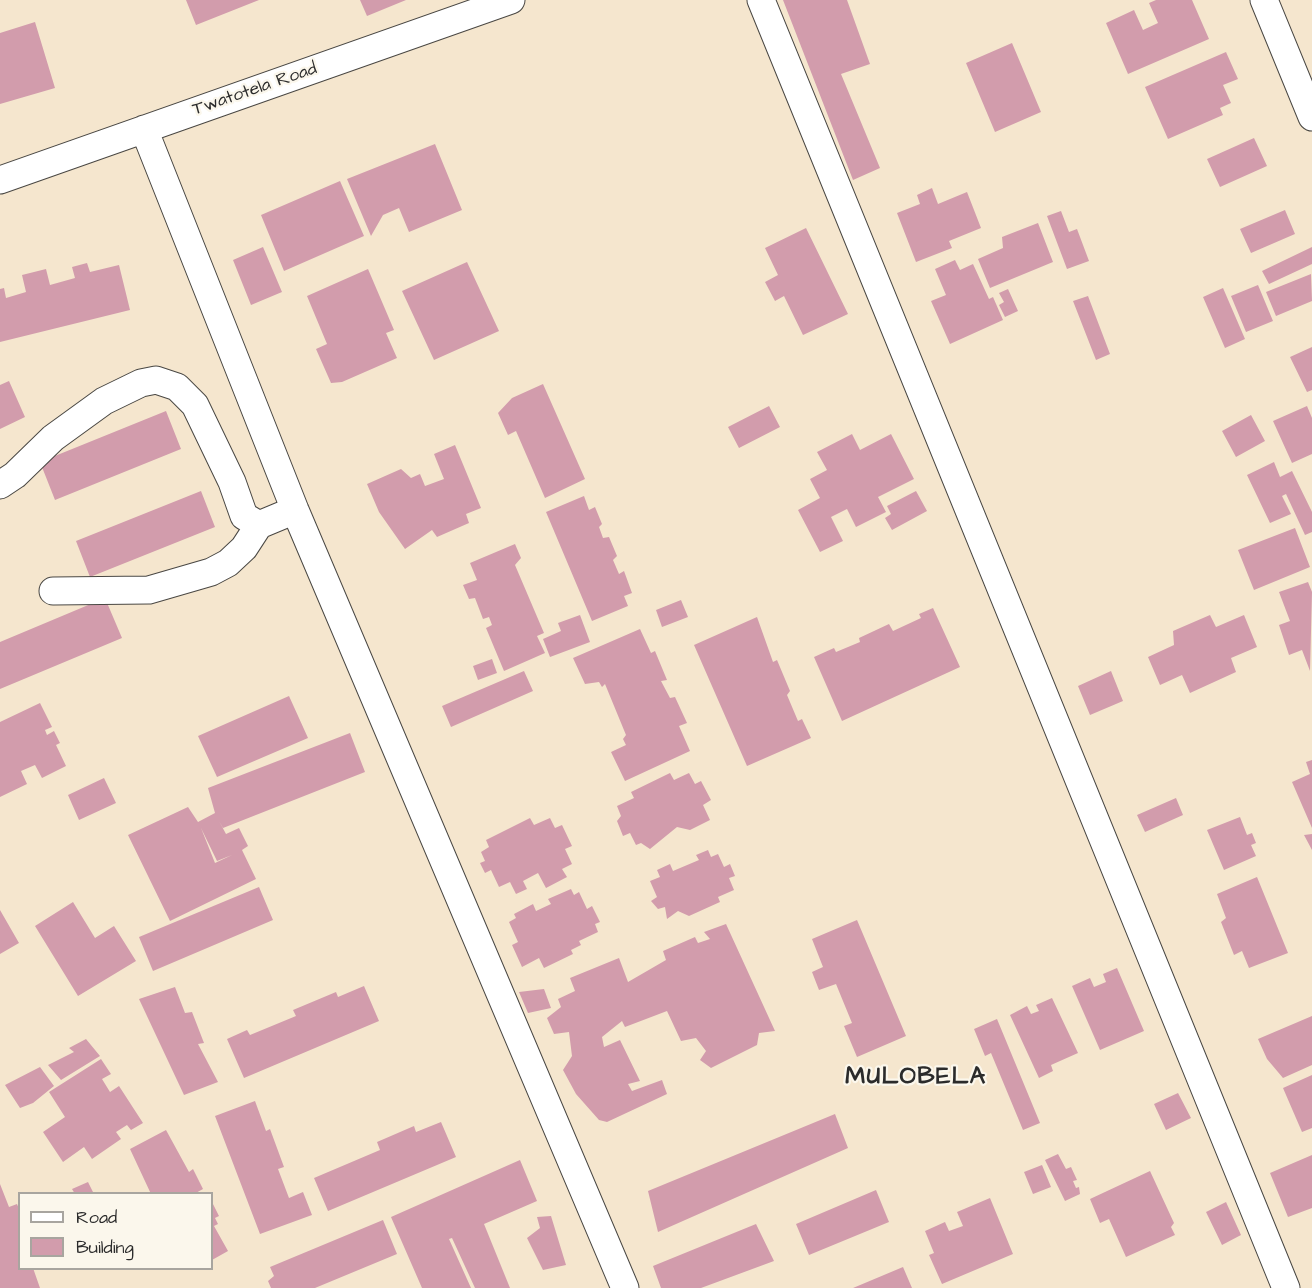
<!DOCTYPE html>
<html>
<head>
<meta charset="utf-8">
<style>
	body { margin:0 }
	#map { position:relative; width:1312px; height:1288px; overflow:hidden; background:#f5e6ce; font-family:"Architects Daughter",sans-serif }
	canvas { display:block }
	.legend { position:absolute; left:18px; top:1192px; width:195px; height:78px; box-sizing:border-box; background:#fbf7ec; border:2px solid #a8a59f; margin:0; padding:8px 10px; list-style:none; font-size:18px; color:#2b2b2b }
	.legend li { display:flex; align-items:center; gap:12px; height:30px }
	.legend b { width:30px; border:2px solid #a8a59f }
</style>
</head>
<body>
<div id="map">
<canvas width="1312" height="1288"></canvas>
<ul class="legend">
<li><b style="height:8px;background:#fff"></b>Road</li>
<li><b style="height:16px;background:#d29cac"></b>Building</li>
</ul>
</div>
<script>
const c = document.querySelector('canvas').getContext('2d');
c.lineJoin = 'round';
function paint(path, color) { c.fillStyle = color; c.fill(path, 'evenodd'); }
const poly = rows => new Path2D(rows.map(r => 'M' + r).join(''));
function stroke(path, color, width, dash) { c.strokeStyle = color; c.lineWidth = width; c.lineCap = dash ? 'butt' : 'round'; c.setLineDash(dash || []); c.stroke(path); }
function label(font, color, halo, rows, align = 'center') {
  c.font = font + ' "Architects Daughter",sans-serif'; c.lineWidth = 4.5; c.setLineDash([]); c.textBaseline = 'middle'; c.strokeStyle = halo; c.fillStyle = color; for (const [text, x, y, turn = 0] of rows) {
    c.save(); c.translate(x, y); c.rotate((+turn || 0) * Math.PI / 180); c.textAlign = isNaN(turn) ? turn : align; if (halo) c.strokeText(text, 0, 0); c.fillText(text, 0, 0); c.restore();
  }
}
paint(poly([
	[186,0,259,0,196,25],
	[360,0,406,0,367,16],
	[783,0,847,0,870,64,841,74,880,168,853,180],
	[1156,0,1192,0,1209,39,1128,74,1106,23,1134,10,1143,30,1158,23,1149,3],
	[35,22,55,88,0,104,0,33],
	[1012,43,1041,112,995,132,966,63],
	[1226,52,1238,79,1223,85,1231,103,1220,108,1223,115,1168,139,1145,87],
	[1254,138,1267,166,1220,187,1207,159],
	[435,144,462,210,409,232,399,208,383,215,371,236,347,179],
	[340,181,364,236,284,271,261,215],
	[932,188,938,204,967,192,981,228,949,241,952,248,916,262,897,213,920,204,917,195],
	[1285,210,1295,234,1251,253,1240,229],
	[1061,211,1069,232,1077,229,1089,261,1067,269,1047,216],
	[1038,223,1053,262,990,288,978,259,1003,248,1002,237],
	[806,228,848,314,803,335,784,296,775,301,765,282,778,275,765,248],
	[263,247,282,292,251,305,233,260],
	[1312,247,1312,264,1269,284,1262,271],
	[955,260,960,270,973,264,989,299,993,297,1003,320,950,344,931,301,946,295,935,269],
	[467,262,499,331,434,360,402,291],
	[87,263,90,272,119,265,130,310,0,342,0,289,4,288,6,298,26,292,22,275,46,269,50,285,75,278,72,267],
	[368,269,394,330,386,333,397,358,342,382,331,383,316,349,327,344,307,296],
	[1311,274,1312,301,1276,316,1266,292],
	[1258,285,1273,321,1246,332,1231,296],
	[1223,288,1245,339,1225,348,1203,297],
	[1008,289,1018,311,1005,317,999,305,1004,302,999,293],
	[1088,296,1110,354,1096,360,1073,301],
	[1312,347,1312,390,1307,392,1290,357],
	[9,381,25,417,0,429,0,385],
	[543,384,585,479,545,498,516,431,508,435,498,413,512,398],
	[769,406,780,427,739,448,728,427],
	[1307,406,1312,418,1312,454,1292,463,1273,421],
	[166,411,181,449,55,500,40,462],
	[1251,415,1265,441,1236,457,1222,431],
	[852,434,860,450,891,434,914,479,878,497,886,512,856,527,847,509,831,517,843,541,820,552,798,510,820,498,810,479,827,470,817,452],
	[455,445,481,508,466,514,469,523,437,537,432,530,405,549,379,512,367,484,401,469,411,478,420,474,425,486,444,479,434,454],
	[1274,462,1280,477,1292,471,1312,512,1312,532,1305,535,1286,494,1282,496,1291,514,1270,523,1247,475],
	[201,491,215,527,90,577,76,541],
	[916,491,927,511,892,530,885,518,891,514,887,506],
	[584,496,589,510,595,507,602,524,599,527,603,538,609,537,617,556,613,560,619,574,624,571,632,593,624,596,628,606,592,621,546,512],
	[1295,528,1310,567,1254,590,1238,550],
	[515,544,521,558,515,565,544,633,537,636,545,653,504,671,486,628,492,625,489,617,483,619,475,598,469,599,463,585,477,580,470,563],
	[1308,582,1312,592,1310,671,1302,650,1289,655,1279,625,1290,621,1279,592],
	[105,598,122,638,0,689,0,642],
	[681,600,688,617,662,627,656,610],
	[933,608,960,667,842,721,814,657,834,648,836,652,860,642,859,638,889,624,893,631,921,618,919,614],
	[580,615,590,642,550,657,543,639,561,631,558,623],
	[1210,615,1216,627,1244,615,1257,647,1231,658,1236,672,1190,693,1182,675,1160,685,1148,657,1174,645,1173,631],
	[757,617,773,662,777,660,790,691,787,695,798,721,802,719,811,738,747,766,694,645],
	[640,629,651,653,655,651,667,680,661,681,670,698,675,697,687,723,679,726,690,751,625,781,611,752,626,745,623,739,626,735,605,684,602,687,599,682,585,684,573,658],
	[492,659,497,673,478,680,473,666],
	[524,671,533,691,451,727,442,706],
	[1111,671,1123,701,1090,715,1078,686],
	[289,696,308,738,217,777,198,736],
	[40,703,52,727,45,730,47,735,54,731,60,743,56,745,66,766,42,778,35,765,21,771,27,784,0,797,0,722],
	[350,733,365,772,223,828,219,821,226,834,239,828,248,846,242,850,256,879,170,921,128,835,188,807,198,822,215,813,208,788],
	[201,828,217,861,232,855,215,863],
	[1312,760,1312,828,1292,782,1310,774,1306,762],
	[670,773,674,780,689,773,695,784,701,781,711,800,703,805,710,820,690,830,677,827,650,849,641,843,636,845,630,833,623,836,617,821,621,816,617,806,634,798,631,792],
	[104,778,116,803,79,820,68,795],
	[1176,798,1183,815,1145,832,1137,815],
	[1240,817,1247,835,1252,833,1256,843,1251,845,1256,856,1224,870,1207,830],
	[530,818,534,825,550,818,555,828,562,825,572,846,565,849,572,864,562,869,567,877,546,888,538,873,523,881,527,889,516,894,510,882,499,887,491,870,485,873,480,863,485,861,481,852,489,847,486,840],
	[1312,834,1312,850,1304,835],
	[708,850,711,857,718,854,724,867,730,864,735,876,729,878,734,890,718,897,720,902,689,916,678,911,667,919,665,907,658,909,651,901,657,897,650,881,660,877,657,870,670,864,673,871,699,860,696,855],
	[1257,877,1288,953,1249,968,1242,951,1234,955,1221,922,1226,918,1217,894],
	[259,887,273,920,153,971,139,937],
	[571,889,574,895,579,892,587,909,592,906,600,922,595,924,598,932,579,941,581,945,571,950,573,954,544,968,539,958,522,967,512,945,518,942,509,922,516,918,514,914,533,904,536,911,551,904,548,899],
	[73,902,95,938,114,926,136,961,78,996,35,926],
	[0,910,19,943,0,954],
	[857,920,906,1036,857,1057,844,1026,852,1023,836,984,819,990,812,972,823,967,812,939],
	[726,924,775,1031,759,1033,757,1045,711,1068,700,1060,706,1051,696,1038,681,1041,667,1011,625,1027,622,1021,602,1037,604,1047,620,1040,640,1081,628,1084,632,1091,662,1080,667,1094,607,1122,599,1120,576,1094,563,1070,572,1056,569,1032,554,1034,547,1018,561,1007,558,999,575,991,570,978,619,958,628,982,666,960,663,951,695,937,698,943,710,939,704,932],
	[1117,968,1144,1031,1100,1050,1072,986,1090,978,1094,987,1106,982,1103,974],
	[364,986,379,1021,244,1078,227,1039,247,1030,250,1035,296,1016,293,1010,336,992,338,997],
	[175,987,185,1013,192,1012,204,1043,198,1044,218,1082,184,1095,139,999],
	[544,989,551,1008,528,1013,519,992],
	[1052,998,1078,1053,1051,1065,1053,1071,1039,1078,1010,1015,1027,1006,1031,1014,1039,1011,1036,1005],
	[1312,1016,1312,1065,1283,1078,1267,1059,1258,1039],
	[997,1019,1040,1123,1023,1130,991,1053,985,1056,974,1029],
	[86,1039,100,1056,61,1080,48,1065,74,1052,69,1048],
	[101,1059,111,1074,102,1079,110,1092,119,1086,143,1123,131,1130,127,1125,116,1132,121,1139,92,1159,84,1147,63,1162,43,1132,65,1117,49,1092],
	[40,1067,54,1086,33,1103,20,1108,5,1085],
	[1312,1075,1312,1128,1302,1132,1283,1088],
	[1178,1093,1191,1118,1166,1130,1154,1104],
	[255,1101,266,1131,270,1129,284,1167,278,1169,289,1198,303,1192,312,1215,260,1234,215,1116],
	[835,1114,848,1148,658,1232,648,1191],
	[441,1122,456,1157,328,1211,314,1178,380,1150,377,1142,414,1126,416,1132],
	[166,1130,189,1172,193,1169,203,1189,194,1194,151,1194,130,1149],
	[1058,1154,1066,1169,1071,1167,1077,1180,1073,1181,1076,1188,1079,1187,1080,1194,1065,1201,1045,1160],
	[1312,1155,1312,1208,1288,1217,1270,1173],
	[520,1160,537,1201,484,1224,510,1288,475,1288,452,1238,449,1239,471,1288,422,1288,391,1217],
	[1042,1165,1051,1187,1033,1194,1024,1172],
	[1150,1171,1174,1223,1171,1227,1175,1235,1126,1257,1109,1219,1100,1223,1090,1199],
	[88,1182,94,1194,75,1194,72,1189],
	[0,1184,9,1207,17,1204,20,1211,20,1268,33,1268,40,1288,0,1288],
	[876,1190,889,1222,809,1255,796,1224],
	[990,1198,1013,1254,942,1284,929,1255,934,1253,925,1231,945,1222,949,1231,963,1226,957,1212],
	[212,1202,219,1216,215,1218,218,1224,214,1226,228,1251,212,1260],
	[1226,1202,1241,1235,1222,1245,1206,1212],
	[551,1216,566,1265,543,1270,527,1238,540,1228,537,1217],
	[383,1220,397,1254,315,1288,271,1288,268,1281,274,1276,270,1267],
	[756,1224,774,1261,701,1288,661,1288,653,1266],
	[903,1267,912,1288,853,1288]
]), '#d29cac');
const minor = poly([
	[761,0,1286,1288],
	[1264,0,1312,117],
	[144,129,295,510,625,1288],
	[0,180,511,0],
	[0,485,15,475,53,438,104,401,141,383,156,380,177,387,195,405,232,482,244,516,259,525,295,510],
	[53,591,149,590,211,572,228,563,244,548,259,525]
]);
stroke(minor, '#494743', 29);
stroke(minor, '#fff', 27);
label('18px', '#2b2b2b', '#fbf7ec', [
	["Twatotela Road",255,90,-19]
]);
c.letterSpacing = '1.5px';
label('bold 24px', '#2b2b2b', '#fbf7ec', [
	["MULOBELA",916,1078]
]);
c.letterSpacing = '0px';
</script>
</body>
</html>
